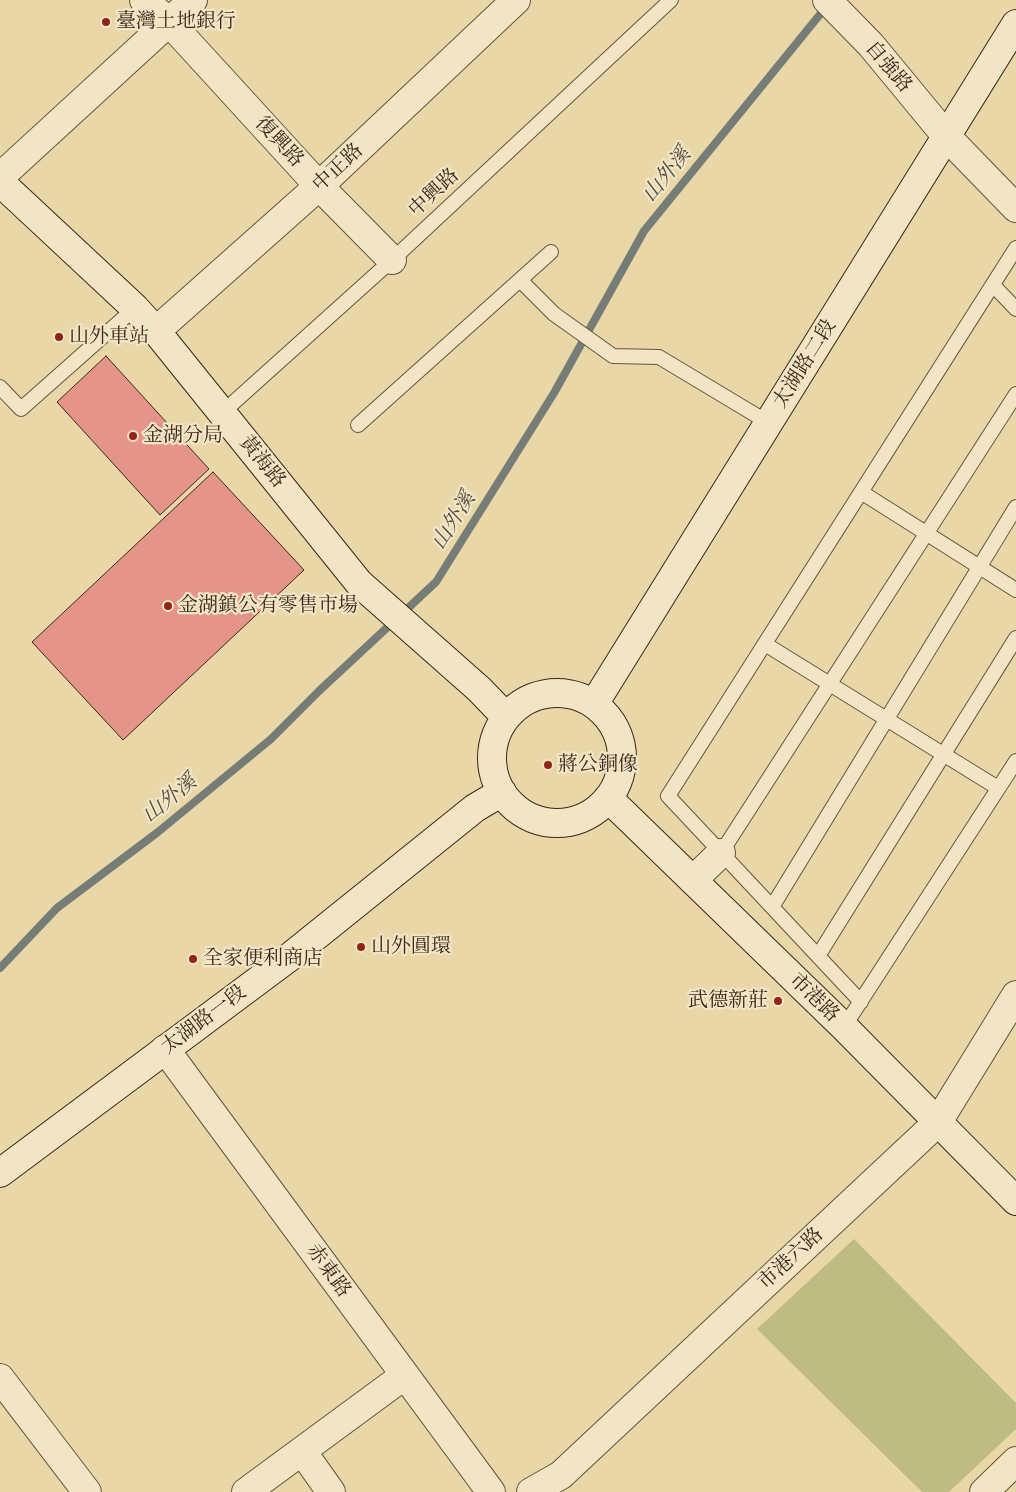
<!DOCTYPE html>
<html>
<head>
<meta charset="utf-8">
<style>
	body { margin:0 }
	canvas { display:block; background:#e9d7a7 }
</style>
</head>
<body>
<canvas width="1016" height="1492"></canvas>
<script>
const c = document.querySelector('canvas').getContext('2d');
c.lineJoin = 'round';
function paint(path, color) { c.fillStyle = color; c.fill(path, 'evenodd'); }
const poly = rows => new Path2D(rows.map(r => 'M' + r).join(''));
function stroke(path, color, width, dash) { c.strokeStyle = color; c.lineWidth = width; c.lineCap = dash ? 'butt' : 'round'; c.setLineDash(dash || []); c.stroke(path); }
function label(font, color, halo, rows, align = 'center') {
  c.font = font + ' "Old Standard TT","Noto Serif TC",serif'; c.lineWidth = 4.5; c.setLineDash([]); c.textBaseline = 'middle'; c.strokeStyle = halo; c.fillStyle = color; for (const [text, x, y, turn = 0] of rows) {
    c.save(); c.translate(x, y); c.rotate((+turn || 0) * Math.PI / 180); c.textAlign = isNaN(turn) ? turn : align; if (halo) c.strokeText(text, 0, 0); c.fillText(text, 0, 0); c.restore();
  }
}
paint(poly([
	[854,1239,1016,1403,1016,1429,949,1492,922,1492,757,1329]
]), '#bebc82');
stroke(poly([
	[0,968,57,908,158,832,271,739,319,691,436,582,554,393,644,231,826,7]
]), '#767d76', 8);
const building = poly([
	[106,356,209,469,160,515,57,402,106,356],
	[213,472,304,570,123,740,32,642,213,472]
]);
paint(building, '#e59489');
stroke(building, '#3b281a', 1);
const lane = poly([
	[520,280,554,314,613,356,659,357,769,423],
	[993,285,1016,309],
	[0,387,21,409,135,308],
	[223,412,392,260,671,0],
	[358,425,551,252],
	[861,492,1016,590],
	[765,644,998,788],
	[721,853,1016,394],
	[772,907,1016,507],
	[818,956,1016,638],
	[861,1002,668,796,1016,248],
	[844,1027,1016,761]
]);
const street = poly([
	[144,0,169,22,319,186,392,260],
	[827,0,871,45,947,137,1016,208],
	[0,177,193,0],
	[156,331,319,186,516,0],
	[693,880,721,853],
	[165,1049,491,1492],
	[0,1378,87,1492],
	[302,1451,331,1492],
	[246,1492,405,1375],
	[531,1492,561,1475,938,1122,1016,995],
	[984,1492,1016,1461]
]);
const secondary = poly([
	[0,182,135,308,156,331,359,583,479,689,506,717],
	'492 758a65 65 0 1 1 130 0a65 65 0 1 1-130 0Z',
	[594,704,1016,24],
	[608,798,844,1027,1016,1201],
	[0,1173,291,956,475,808,502,792]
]);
stroke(lane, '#66543d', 16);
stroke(street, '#66543d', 30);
stroke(secondary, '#3b281a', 30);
stroke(lane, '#f1e5c6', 14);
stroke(street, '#f1e5c6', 28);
stroke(secondary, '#f1e5c6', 28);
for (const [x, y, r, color] of [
	[106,22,5,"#8f2418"],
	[59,337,5,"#8f2418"],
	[133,436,5,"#8f2418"],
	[168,606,5,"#8f2418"],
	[548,765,5,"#8f2418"],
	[361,947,5,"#8f2418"],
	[193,959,5,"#8f2418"],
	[778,1001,5,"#8f2418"]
]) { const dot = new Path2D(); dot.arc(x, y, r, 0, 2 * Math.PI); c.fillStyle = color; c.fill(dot); stroke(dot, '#f1e5c6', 2); }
label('20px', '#3b281a', '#f1e5c6', [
	["臺灣土地銀行",116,22],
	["山外車站",69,337],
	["金湖分局",143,436],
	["金湖鎮公有零售市場",178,606],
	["蔣公銅像",558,765],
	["山外圓環",371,947],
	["全家便利商店",203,959],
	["武德新莊",768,1001,"right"]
], 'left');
label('20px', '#3b281a', '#f1e5c6', [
	["自強路",888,67,50],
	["復興路",279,142,47],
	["中正路",338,168,-43],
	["中興路",434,193,-43],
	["太湖路二段",805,364,-58],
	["黃海路",262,462,51],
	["市港路",814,998,44],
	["太湖路一段",204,1020,-37],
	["市港六路",791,1259,-43],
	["赤東路",328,1271,54]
]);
label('italic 21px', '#544c40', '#f1e5c6', [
	["山外溪",667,175,-51],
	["山外溪",454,521,-58],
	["山外溪",170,799,-39]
]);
</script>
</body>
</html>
